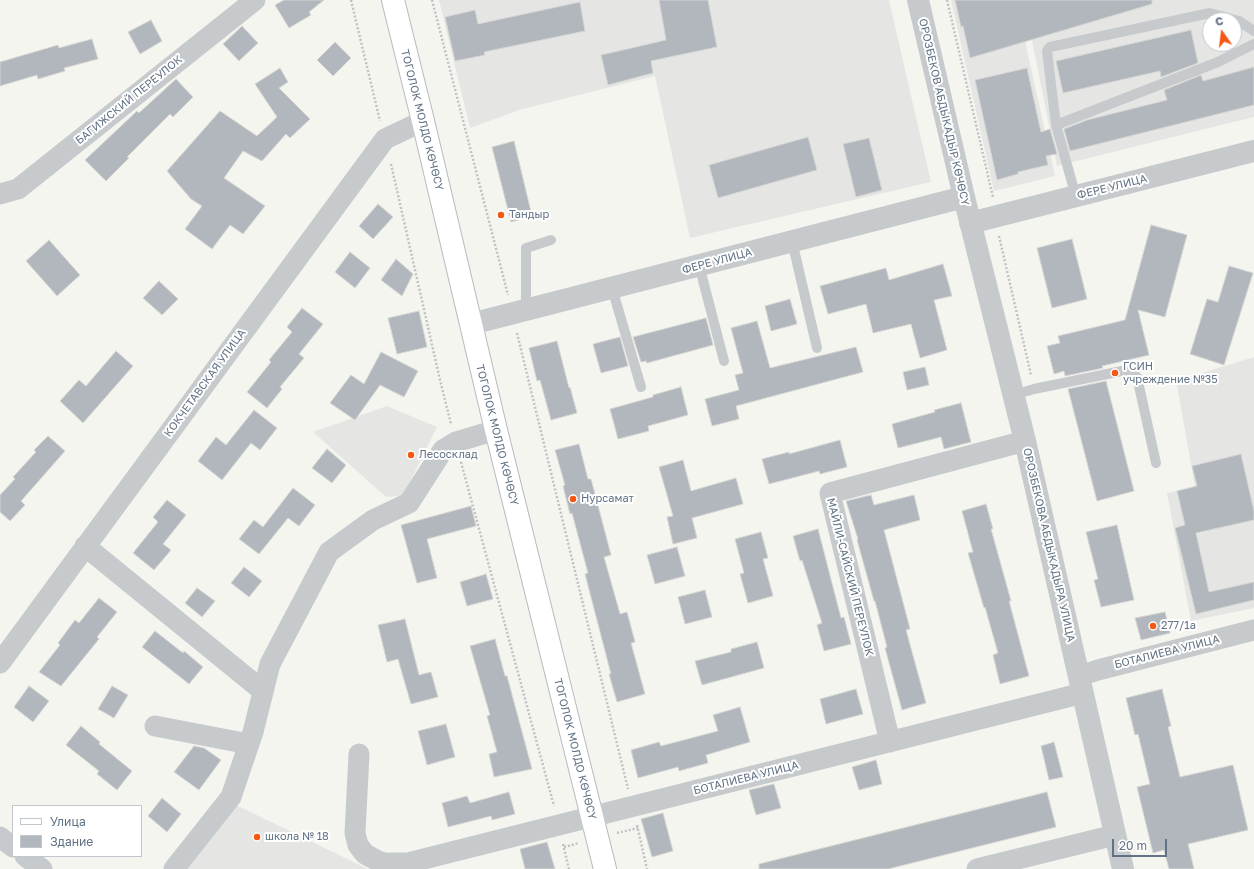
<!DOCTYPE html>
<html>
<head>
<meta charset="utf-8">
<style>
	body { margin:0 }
	#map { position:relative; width:1254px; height:869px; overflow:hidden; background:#f5f5f0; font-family:"Golos Text",sans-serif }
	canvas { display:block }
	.legend { position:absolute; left:12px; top:805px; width:130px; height:52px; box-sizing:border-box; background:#fff; border:1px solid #c0c7ce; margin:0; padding:5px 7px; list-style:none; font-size:12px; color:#617284 }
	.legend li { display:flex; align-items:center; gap:8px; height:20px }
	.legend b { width:20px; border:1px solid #c0c7ce }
	.north { position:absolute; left:1202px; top:12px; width:40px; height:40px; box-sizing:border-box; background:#fff; border:1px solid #c0c7ce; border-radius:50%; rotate:346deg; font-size:11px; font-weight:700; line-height:16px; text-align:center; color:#617284 }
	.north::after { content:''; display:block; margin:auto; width:14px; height:18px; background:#f45812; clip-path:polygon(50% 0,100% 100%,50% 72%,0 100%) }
	.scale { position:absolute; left:1112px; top:839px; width:55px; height:18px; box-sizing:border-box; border:2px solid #617284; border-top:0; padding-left:5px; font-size:12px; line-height:14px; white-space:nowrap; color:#617284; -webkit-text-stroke:3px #fff; paint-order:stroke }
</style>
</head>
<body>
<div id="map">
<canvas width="1254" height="869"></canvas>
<ul class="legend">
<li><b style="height:5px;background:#fff"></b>Улица</li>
<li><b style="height:11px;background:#b1b7bd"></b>Здание</li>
</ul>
<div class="north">С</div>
<div class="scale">20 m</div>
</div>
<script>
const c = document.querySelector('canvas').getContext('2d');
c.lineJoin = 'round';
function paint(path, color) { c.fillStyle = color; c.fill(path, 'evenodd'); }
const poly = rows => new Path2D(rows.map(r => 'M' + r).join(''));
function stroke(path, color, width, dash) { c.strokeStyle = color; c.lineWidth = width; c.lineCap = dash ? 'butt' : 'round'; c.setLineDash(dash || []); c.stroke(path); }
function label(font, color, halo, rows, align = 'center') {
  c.font = font + ' "Golos Text",sans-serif'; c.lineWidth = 4; c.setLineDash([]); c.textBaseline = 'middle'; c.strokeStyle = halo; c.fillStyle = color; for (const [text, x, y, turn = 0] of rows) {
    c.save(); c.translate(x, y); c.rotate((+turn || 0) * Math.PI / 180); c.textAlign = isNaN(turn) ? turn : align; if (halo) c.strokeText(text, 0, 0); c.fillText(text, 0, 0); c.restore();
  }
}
paint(poly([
	[439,0,889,0,931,182,690,238,655,76,519,110,470,128],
	[951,0,1016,0,1055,176,994,191],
	[1024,0,1254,0,1254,117,1057,166],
	[1210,20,1234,20,1234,44,1210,44],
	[1254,357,1254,608,1191,621,1167,493,1195,486,1176,381],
	[387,406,437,427,403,496,386,497,313,432],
	[236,805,368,869,187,869]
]), '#e5e6e4');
const building = poly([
	[284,0,324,0,309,12,311,15,289,28,275,5,284,0],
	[659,0,708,0,717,47,651,61,653,73,608,85,601,55,666,40,659,0],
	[955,0,1152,0,1152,4,970,58,963,26,961,27,955,0],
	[580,2,585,31,484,52,485,55,455,61,445,17,475,10,478,24,580,2],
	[151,20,162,41,140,54,128,32,151,20],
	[242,26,258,43,239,61,223,44,242,26],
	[1191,30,1198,63,1161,77,1160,71,1063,93,1056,61,1191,30],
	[92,39,98,59,64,68,65,71,38,79,37,75,0,86,0,62,58,45,59,48,92,39],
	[335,42,351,58,333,76,317,60,335,42],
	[1254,67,1254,105,1070,151,1064,129,1087,120,1167,100,1164,90,1201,75,1203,81,1254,67],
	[280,68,288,82,279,88,310,119,290,138,286,134,262,161,243,151,224,178,265,206,243,234,230,225,212,249,185,229,202,206,191,199,167,171,220,111,257,136,277,117,255,84,280,68],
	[1027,68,1041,132,1050,129,1057,154,1046,156,1048,165,1018,172,1018,174,997,180,975,80,1027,68],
	[176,79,193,97,173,117,170,114,127,157,129,158,106,181,85,160,137,111,139,113,176,79],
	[808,137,817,170,718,198,709,165,808,137],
	[869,138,882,190,856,197,843,144,869,138],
	[514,141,532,216,511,222,492,147,514,141],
	[378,204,393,217,373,239,359,226,378,204],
	[1151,225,1187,235,1165,317,1138,310,1149,355,1102,366,1103,368,1065,376,1064,371,1054,374,1047,346,1060,343,1058,336,1125,320,1151,225],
	[1072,239,1087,299,1052,308,1037,248,1072,239],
	[49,240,80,275,57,296,26,261,49,240],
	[350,252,370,268,355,288,335,272,350,252],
	[396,259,413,274,402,296,381,280,396,259],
	[943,264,952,296,934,300,947,350,920,358,911,324,873,333,866,304,828,314,820,286,886,268,889,280,943,264],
	[1229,266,1253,273,1224,365,1190,354,1207,299,1218,302,1229,266],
	[159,281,178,299,162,315,143,298,159,281],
	[790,299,797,324,771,331,765,306,790,299],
	[302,308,323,324,299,354,304,358,280,387,282,389,267,408,247,392,271,362,269,360,292,332,287,327,302,308],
	[419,311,427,347,397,354,388,318,419,311],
	[706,318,713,345,647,363,646,361,641,362,633,337,706,318],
	[757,321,770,368,856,347,863,372,736,406,739,419,712,426,705,399,739,390,735,375,743,373,731,328,757,321],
	[620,337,628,366,601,373,593,344,620,337],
	[557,341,569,388,570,387,577,413,551,420,540,380,537,381,529,348,557,341],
	[116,351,133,366,83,423,60,401,79,380,86,386,116,351],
	[381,352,418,371,404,397,380,385,355,420,330,403,351,375,364,384,381,352],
	[925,367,929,385,907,390,903,372,925,367],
	[1106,381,1134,491,1097,501,1068,389,1106,381],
	[681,387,688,415,648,426,649,431,618,439,610,409,653,397,653,395,681,387],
	[961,403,971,442,944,449,941,437,898,448,892,424,935,412,934,410,961,403],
	[254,410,277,428,260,450,251,443,222,480,198,461,216,437,226,445,254,410],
	[48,436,65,451,21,501,25,505,10,521,0,512,0,495,15,479,13,477,36,452,34,450,48,436],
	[840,440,847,467,820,474,819,471,769,484,762,459,789,452,789,454,840,440],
	[579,444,588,479,591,479,611,555,604,557,620,614,627,612,635,642,631,643,645,694,617,702,609,674,611,674,585,574,588,573,572,513,570,514,563,486,565,485,555,450,579,444],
	[327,449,346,465,332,483,312,468,327,449],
	[1241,454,1254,511,1254,520,1196,533,1209,592,1254,582,1254,600,1196,614,1175,528,1185,525,1177,491,1197,486,1192,466,1241,454],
	[683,460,691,491,736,478,743,504,692,518,697,538,673,544,667,517,673,516,659,467,683,460],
	[293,488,315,505,299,526,288,518,259,554,239,539,254,520,263,527,293,488],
	[871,495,874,505,914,495,920,520,884,530,910,629,906,630,926,703,902,710,885,648,887,647,875,601,874,601,857,540,858,539,846,501,871,495],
	[167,500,186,515,163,544,171,550,154,570,133,553,158,522,153,517,167,500],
	[986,504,993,529,991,529,1011,601,1009,601,1029,676,1000,684,993,655,998,653,985,607,984,608,968,553,973,552,962,511,986,504],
	[471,506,476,526,427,539,437,578,417,583,401,525,471,506],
	[1117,525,1134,600,1101,607,1094,580,1098,579,1086,532,1117,525],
	[818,529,841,618,844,617,851,644,824,651,817,625,822,623,802,560,800,561,793,536,818,529],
	[761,532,768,558,763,559,773,596,748,603,740,574,744,573,735,539,761,532],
	[677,547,685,576,655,584,647,555,677,547],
	[244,567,262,581,249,597,231,583,244,567],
	[486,574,493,599,467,606,460,582,486,574],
	[197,588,215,601,202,617,185,603,197,588],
	[705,590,712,617,685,624,678,597,705,590],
	[99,598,117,612,97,637,99,639,61,686,39,672,60,645,58,643,75,620,79,623,99,598],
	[1165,612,1170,633,1141,640,1135,618,1165,612],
	[405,619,419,675,431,672,438,697,411,704,398,659,387,662,378,625,405,619],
	[155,631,183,653,184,651,203,667,189,684,142,647,155,631],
	[495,639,505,676,507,676,532,769,494,777,489,754,497,752,487,716,490,715,470,646,495,639],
	[757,642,764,668,702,685,695,661,731,652,731,649,757,642],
	[29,686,49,701,33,722,14,707,29,686],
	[112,686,128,695,114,718,98,709,112,686],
	[856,689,863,714,826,724,820,699,856,689],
	[1162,689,1171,726,1168,727,1180,777,1233,765,1248,830,1188,844,1194,869,1169,869,1164,850,1153,853,1137,787,1150,784,1138,734,1135,735,1126,698,1162,689],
	[740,707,750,742,706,755,708,763,679,771,678,767,638,778,631,750,659,742,661,746,718,731,713,715,740,707],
	[446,724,455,757,427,765,418,731,446,724],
	[81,726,100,742,99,744,132,771,117,790,97,774,99,771,66,745,81,726],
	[1054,742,1063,777,1049,780,1041,746,1054,742],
	[194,746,204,748,221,760,199,790,174,772,194,746],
	[876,760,882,784,859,790,852,767,876,760],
	[774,784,781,808,756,815,749,790,774,784],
	[509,792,515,814,492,820,491,816,448,827,442,803,467,796,470,803,509,792],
	[1047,792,1056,827,888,869,759,869,759,864,1047,792],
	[162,798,181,814,167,832,148,816,162,798],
	[663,813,673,851,652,857,641,819,663,813],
	[547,842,555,869,525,869,520,849,547,842]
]);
paint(building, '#b1b7bd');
stroke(building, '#d6d6d3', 1);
const secondary = poly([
	[393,0,423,121,496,430,605,869]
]);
stroke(secondary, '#b6bbc0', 24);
stroke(poly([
	[351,0,380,121],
	[432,0,508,295],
	[947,0,993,197],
	[391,164,440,380,451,424],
	[999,236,1031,375],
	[517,333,628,789],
	[461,462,554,806],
	[637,825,647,869],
	[617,833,638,828],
	[563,844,569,869],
	[564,847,579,843]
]), '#c0c1c3', 2.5, [2, 2]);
stroke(poly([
	[1056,125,1218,62,1254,44],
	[1076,197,1056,125,1047,51,1048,49,1050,47,1210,13,1239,21,1254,31],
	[792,241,817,348],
	[699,265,724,361],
	[612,288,641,387],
	[526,310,526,248,551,240],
	[1014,395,1034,389,1122,371,1131,372,1137,377,1156,463]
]), '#c7cacd', 10);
stroke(poly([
	[0,194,18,189,255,0],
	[85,546,263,691],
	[0,663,385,139,423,121],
	[1079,676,1098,670,1254,630],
	[155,726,249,744],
	[890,742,830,493,1025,441],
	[359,754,355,833,358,845,365,854,378,861,385,863,408,863,1083,693],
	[0,837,13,847],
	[25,856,42,869],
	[174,869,231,797,253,732,270,664,329,552,373,520,409,503,443,450,456,442,496,430],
	[977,869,1115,835]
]), '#c7cacd', 21);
stroke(poly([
	[918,0,964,197,1025,441,1123,869],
	[970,223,1254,151],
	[471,324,964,197]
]), '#c7cacd', 22);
stroke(secondary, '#fff', 22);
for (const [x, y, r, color] of [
	[501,215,4,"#f45812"],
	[1115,373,4,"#f45812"],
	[411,455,4,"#f45812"],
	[573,499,4,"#f45812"],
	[1153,626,4,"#f45812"],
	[257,837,4,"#f45812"]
]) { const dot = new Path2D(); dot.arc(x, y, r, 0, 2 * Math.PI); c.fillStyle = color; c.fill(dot); stroke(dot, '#fff', 1.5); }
label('11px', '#617284', '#fff', [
	["БАГИЖСКИЙ ПЕРЕУЛОК",129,100,-39],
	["ОРОЗБЕКОВ АБДЫКАДЫР КӨЧӨСҮ",944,112,77],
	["ТОГОЛОК МОЛДО КӨЧӨСҮ",422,120,76],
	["ФЕРЕ УЛИЦА",1112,187,-14],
	["ФЕРЕ УЛИЦА",717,261,-15],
	["КОКЧЕТАВСКАЯ УЛИЦА",205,383,-54],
	["ТОГОЛОК МОЛДО КӨЧӨСҮ",497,435,76],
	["ОРОЗБЕКОВА АБДЫКАДЫРА УЛИЦА",1049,545,77],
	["МАЙЛИ-САЙСКИЙ ПЕРЕУЛОК",850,577,76],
	["БОТАЛИЕВА УЛИЦА",1167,652,-14],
	["ТОГОЛОК МОЛДО КӨЧӨСҮ",575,749,76],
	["БОТАЛИЕВА УЛИЦА",746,778,-14]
]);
label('11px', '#617284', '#fff', [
	["Тандыр",509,215],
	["ГСИН",1123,367],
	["учреждение №35",1123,380],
	["Лесосклад",419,455],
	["Нурсамат",581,499],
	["277/1а",1161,626],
	["школа № 18",265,837]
], 'left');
</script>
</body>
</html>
